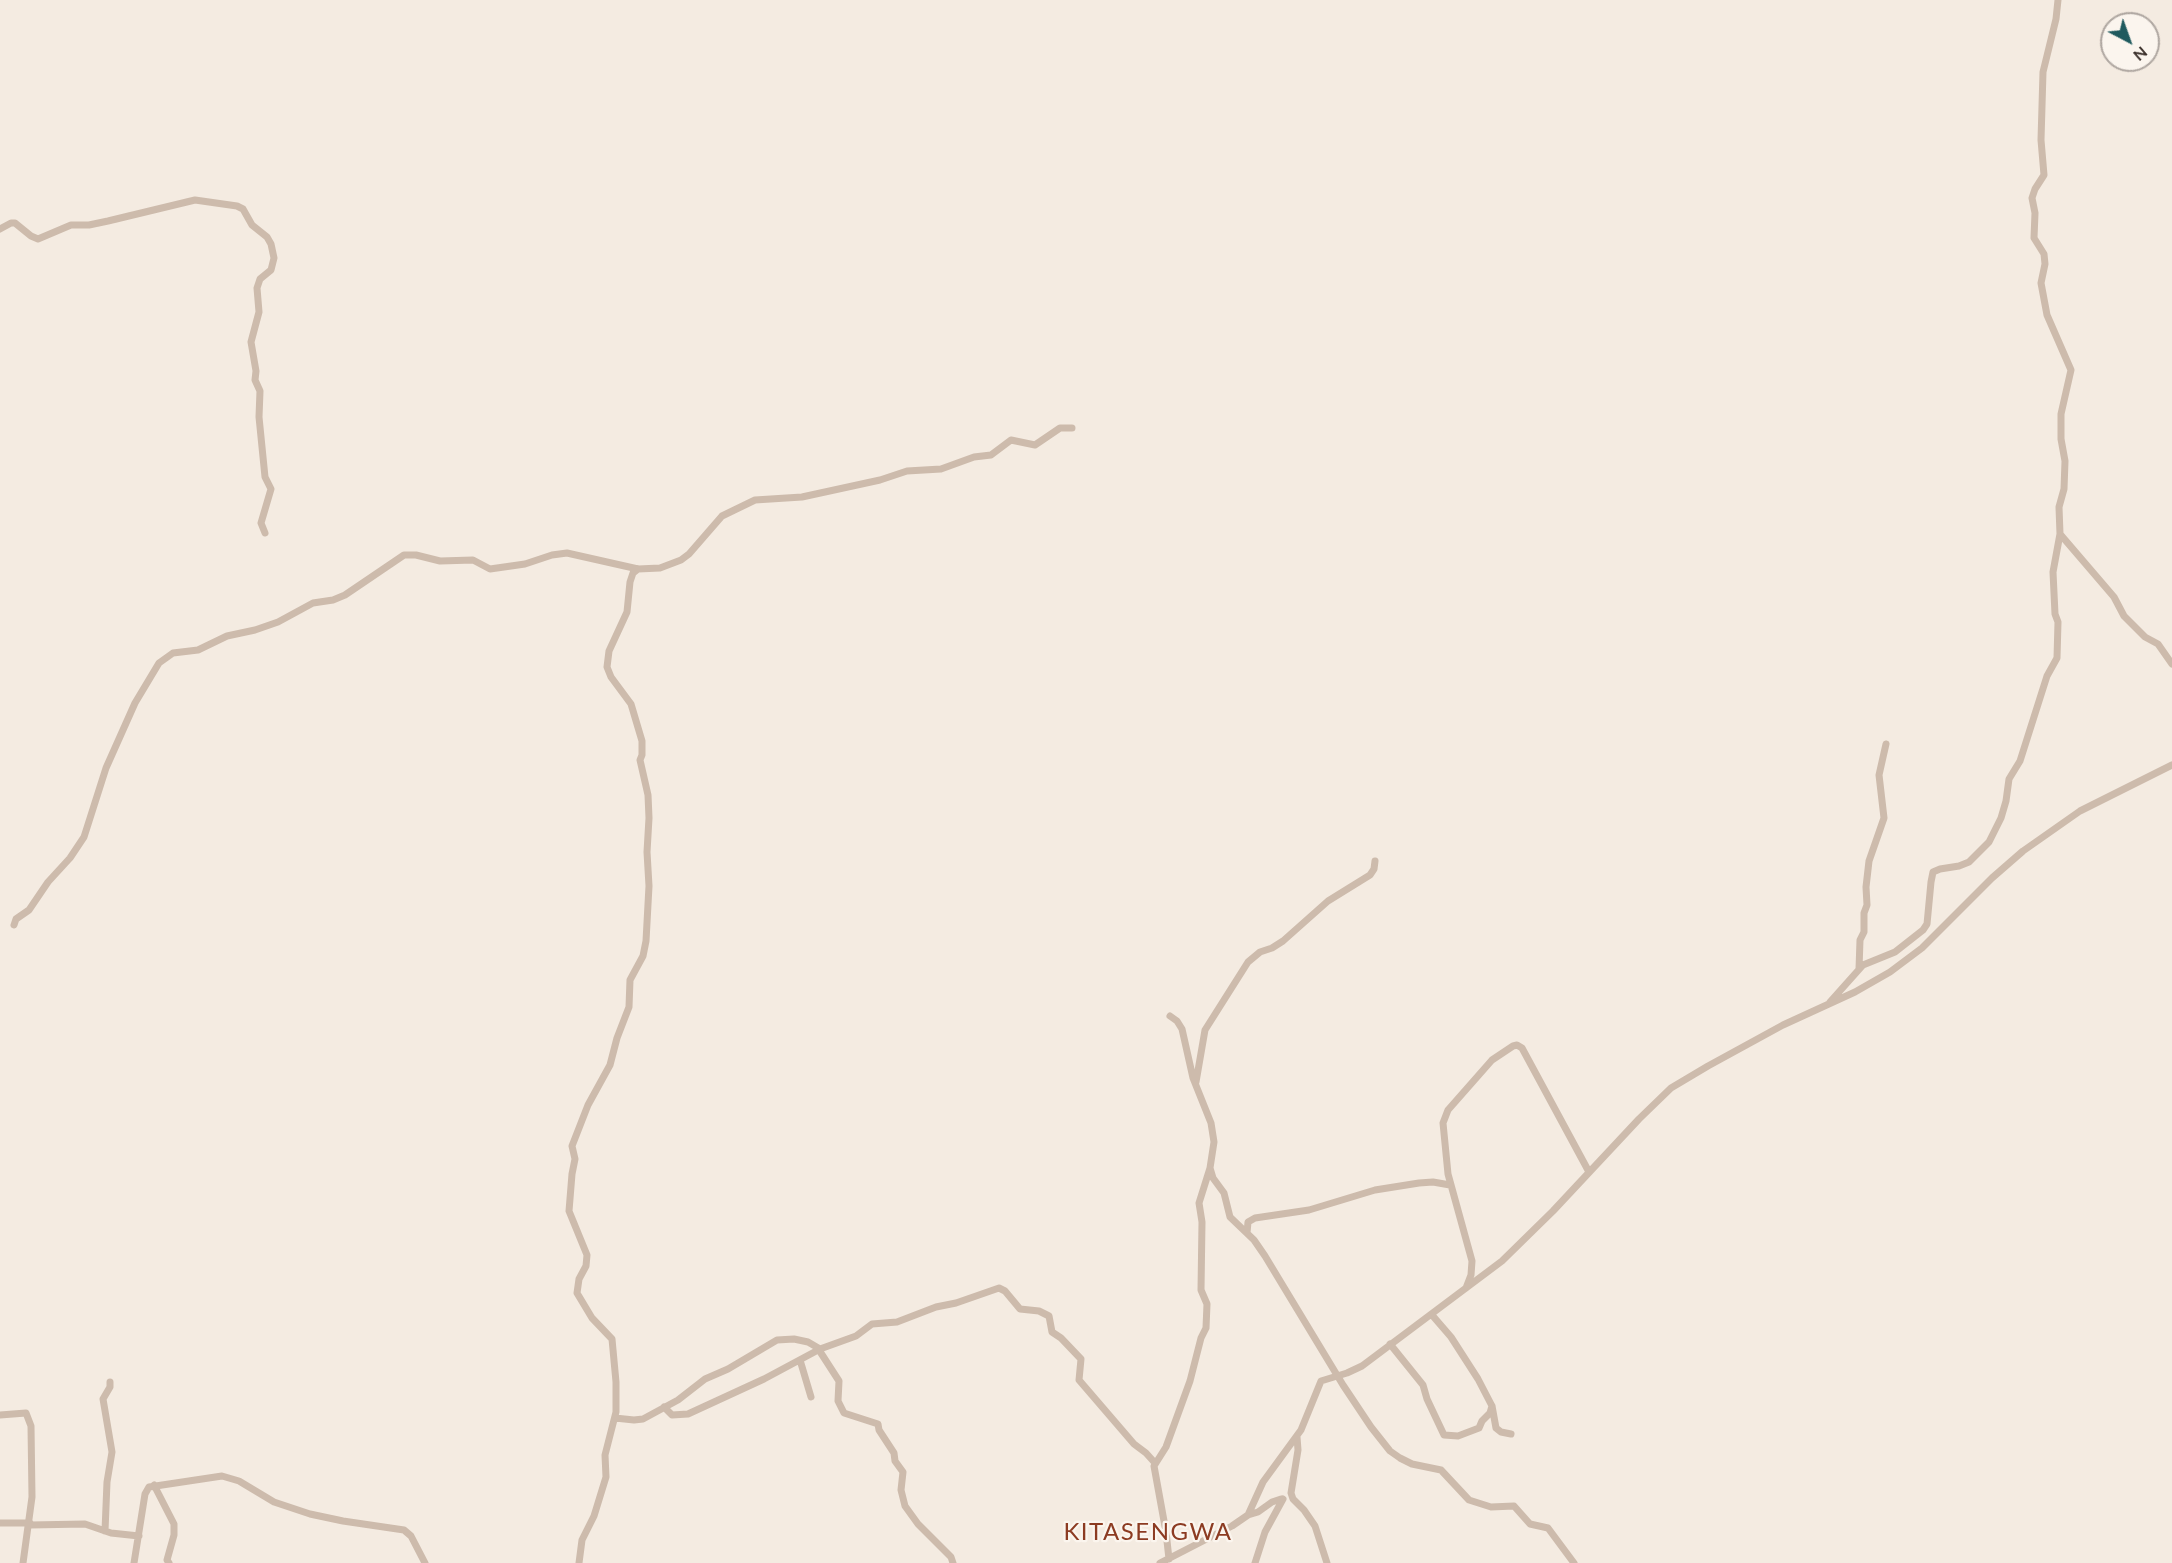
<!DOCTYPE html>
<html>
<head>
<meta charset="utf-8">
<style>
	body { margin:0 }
	#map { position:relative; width:2172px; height:1563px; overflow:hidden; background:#f4ebe1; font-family:Lato,sans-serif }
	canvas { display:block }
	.north { position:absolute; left:2100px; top:12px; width:60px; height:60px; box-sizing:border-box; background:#fbf5ee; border:2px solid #aea6a0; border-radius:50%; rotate:139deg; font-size:16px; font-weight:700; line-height:24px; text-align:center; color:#3b302b }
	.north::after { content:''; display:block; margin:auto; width:21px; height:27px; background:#1f5a5e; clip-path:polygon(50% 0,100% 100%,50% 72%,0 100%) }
</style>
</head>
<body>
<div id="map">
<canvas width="2172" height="1563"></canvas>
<div class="north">N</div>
</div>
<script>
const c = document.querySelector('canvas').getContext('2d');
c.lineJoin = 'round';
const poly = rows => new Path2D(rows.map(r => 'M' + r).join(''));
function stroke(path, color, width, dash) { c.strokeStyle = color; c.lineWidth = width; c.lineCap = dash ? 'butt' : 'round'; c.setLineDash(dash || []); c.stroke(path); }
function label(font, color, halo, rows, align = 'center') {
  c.font = font + ' Lato,sans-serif'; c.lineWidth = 4.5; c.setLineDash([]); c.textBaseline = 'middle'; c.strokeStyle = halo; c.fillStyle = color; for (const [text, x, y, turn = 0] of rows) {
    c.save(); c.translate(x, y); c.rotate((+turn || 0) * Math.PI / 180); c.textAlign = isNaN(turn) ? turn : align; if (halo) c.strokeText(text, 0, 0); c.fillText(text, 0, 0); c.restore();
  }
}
stroke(poly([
	[2058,0,2056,19,2043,72,2041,140,2044,175,2035,189,2032,198,2035,213,2034,238,2044,254,2045,264,2041,283,2047,315,2071,370,2061,414,2061,439,2065,461,2064,489,2059,507,2060,534,2114,597,2124,616,2145,637,2158,644,2172,664],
	[0,229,11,223,15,223,31,236,38,239,71,225,89,225,108,221,195,200,237,206,243,209,252,225,267,237,271,244,274,258,271,270,260,279,257,288,259,312,251,342,256,371,255,380,260,391,259,417,265,477,271,489,261,523,265,533],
	[14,925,16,919,29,910,48,882,70,858,84,837,106,768,135,703,159,663,173,653,198,650,227,636,255,630,278,622,313,603,333,600,345,595,404,555,416,555,440,561,473,560,490,569,525,564,552,555,567,553,638,569,660,568,681,560,689,554,722,516,755,500,802,497,880,480,907,471,941,469,974,457,991,455,1011,440,1035,445,1060,428,1072,428],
	[1859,969,1860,940,1864,932,1864,913,1867,905,1866,887,1869,861,1884,818,1879,775,1886,744],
	[1830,1002,1863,965,1895,952,1923,930,1927,924,1931,882,1933,872,1940,869,1959,866,1969,862,1989,842,2001,818,2006,801,2009,779,2020,761,2047,676,2057,658,2058,622,2055,614,2053,572,2060,534],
	[1170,1016,1177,1021,1182,1029,1193,1078,1211,1123,1214,1142,1210,1168,1213,1178,1224,1193,1230,1217,1254,1240,1265,1256,1343,1385,1371,1427,1390,1451,1400,1458,1412,1464,1441,1470,1469,1500,1491,1507,1514,1506,1530,1524,1548,1528,1574,1563],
	[1196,1082,1205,1030,1248,962,1260,952,1272,948,1283,941,1328,901,1370,875,1374,869,1375,861],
	[1247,1233,1248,1222,1255,1218,1309,1210,1375,1190,1419,1183,1433,1182,1450,1185],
	[1466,1288,1471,1275,1472,1261,1448,1174,1443,1123,1448,1110,1492,1060,1513,1046,1517,1045,1522,1048,1589,1172],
	[1432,1315,1451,1337,1478,1379,1492,1406,1496,1428,1501,1432,1511,1434],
	[1390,1344,1423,1385,1427,1399,1444,1435,1458,1436,1479,1428,1482,1421,1490,1413,1492,1406],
	[819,1350,839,1381,838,1401,844,1413,878,1424,879,1430,894,1453,895,1461,903,1472,901,1490,905,1506,918,1524,951,1557,953,1563],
	[800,1360,811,1397],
	[664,1407,672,1415,688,1414,764,1379,820,1349,856,1336,872,1324,897,1322,936,1307,956,1303,999,1288,1005,1291,1020,1309,1039,1311,1049,1316,1052,1332,1061,1338,1081,1359,1079,1380,1134,1444,1146,1453,1155,1463],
	[0,1415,26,1413,31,1426,32,1497,23,1563],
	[615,1418,634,1420,643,1419,678,1400,705,1379,728,1369,777,1340,794,1339,808,1342,820,1349],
	[1297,1437,1298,1450,1291,1493,1293,1499,1304,1510,1315,1526,1327,1563],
	[154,1485,174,1524,174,1535,167,1560,169,1563],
	[1248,1515,1258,1512,1272,1502,1281,1499],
	[0,1523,30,1523],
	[30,1525,85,1524,111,1533,139,1536],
	[105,1531,107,1482,112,1452,103,1399,110,1387,110,1382],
	[1169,1559,1166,1532,1154,1466,1166,1447,1190,1381,1201,1338,1206,1328,1207,1304,1201,1290,1202,1222,1199,1203,1210,1168],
	[134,1563,145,1494,149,1487,222,1476,239,1481,274,1502,310,1514,343,1521,404,1530,411,1536,425,1563],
	[579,1563,582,1540,594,1516,606,1477,605,1455,616,1412,616,1382,612,1339,592,1318,577,1293,579,1279,586,1266,587,1255,569,1211,572,1174,575,1159,572,1146,588,1105,610,1065,617,1038,629,1007,630,980,643,956,646,941,649,886,647,852,649,818,648,795,640,760,642,755,642,741,631,704,611,677,607,667,609,651,627,612,630,582,633,573,638,569],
	[1160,1563,1232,1526,1248,1515,1263,1482,1301,1430,1321,1381,1347,1373,1362,1366,1502,1261,1553,1211,1639,1119,1671,1088,1708,1066,1783,1025,1855,992,1890,972,1922,948,1992,878,2023,851,2080,811,2172,765],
	[1255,1563,1265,1532,1283,1499]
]), '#cdbbac', 7);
c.letterSpacing = '1.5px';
label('24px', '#8c3b22', '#fbf5ee', [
	["KITASENGWA",1148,1532]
]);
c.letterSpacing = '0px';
</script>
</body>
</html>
